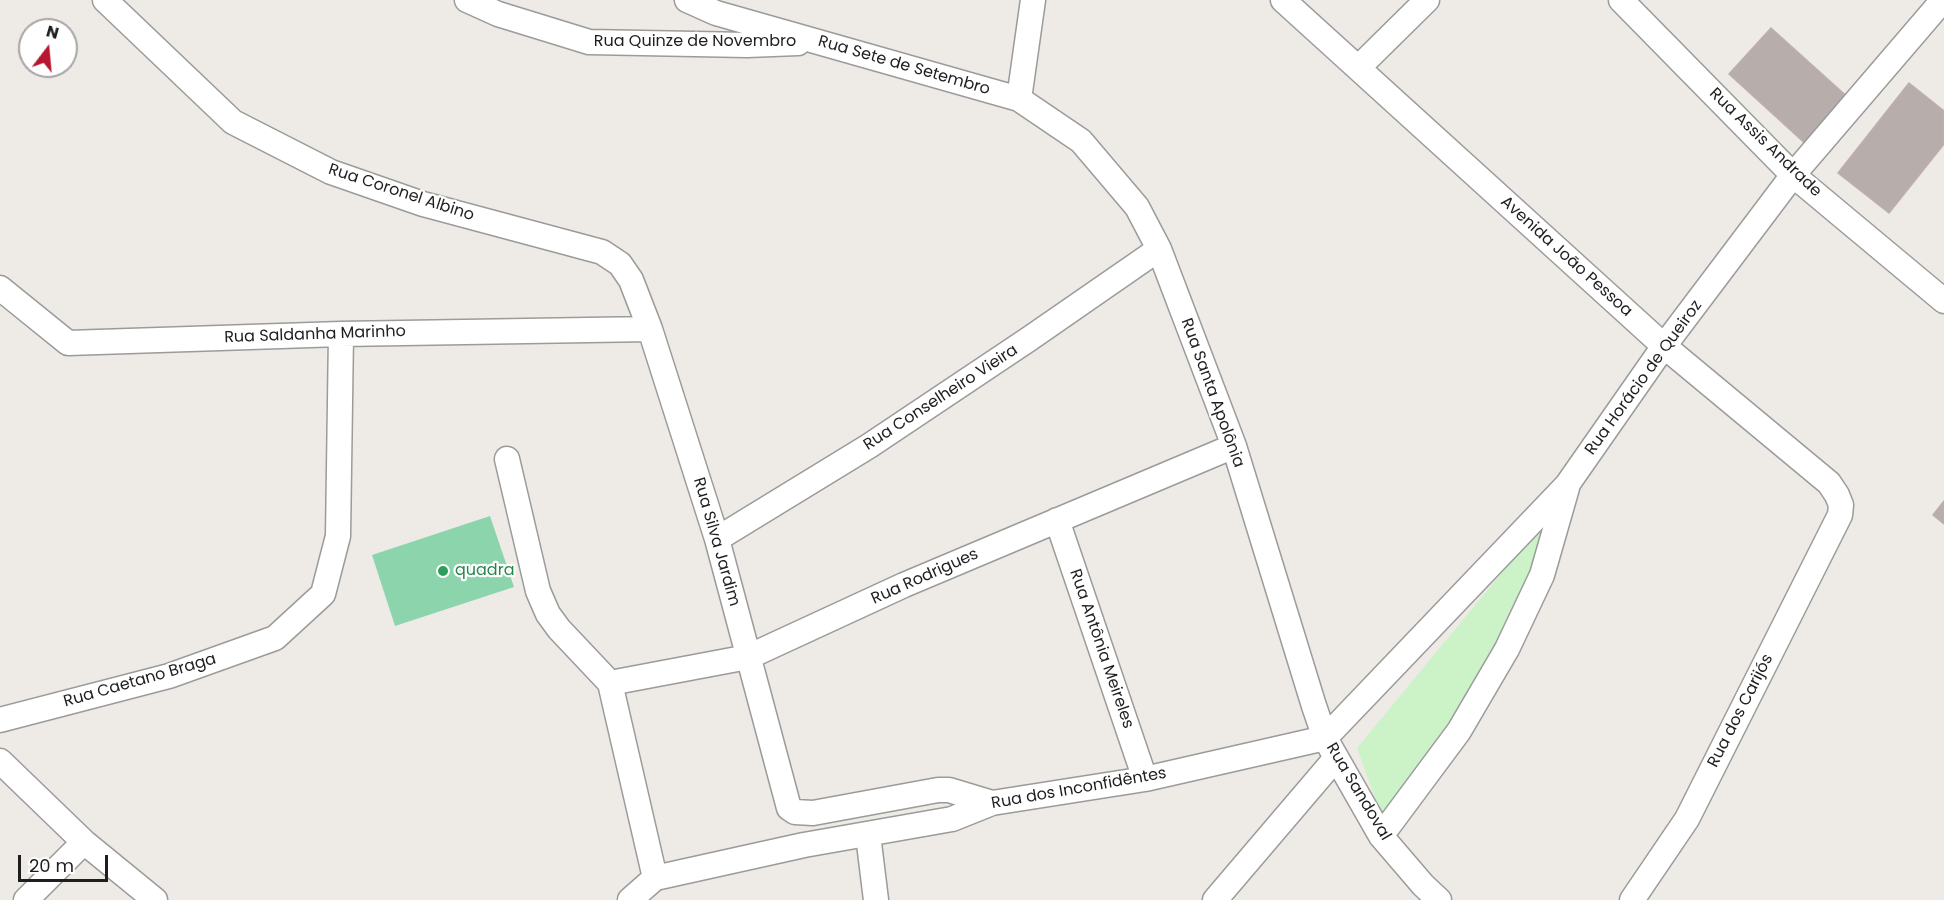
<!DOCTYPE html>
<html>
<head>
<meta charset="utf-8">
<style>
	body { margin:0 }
	#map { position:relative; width:1944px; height:900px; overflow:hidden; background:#eeeae5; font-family:Poppins,sans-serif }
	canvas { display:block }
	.north { position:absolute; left:18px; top:18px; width:60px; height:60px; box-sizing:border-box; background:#fff; border:2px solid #a5a5a5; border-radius:50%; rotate:16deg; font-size:16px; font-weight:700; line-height:24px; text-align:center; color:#1e1e1e }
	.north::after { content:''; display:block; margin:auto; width:21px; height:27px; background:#b71630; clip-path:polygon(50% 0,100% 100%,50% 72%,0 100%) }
	.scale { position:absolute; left:18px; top:855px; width:90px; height:27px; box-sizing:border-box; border:3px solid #1e1e1e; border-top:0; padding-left:8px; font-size:18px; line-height:21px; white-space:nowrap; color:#1e1e1e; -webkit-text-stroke:4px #fff; paint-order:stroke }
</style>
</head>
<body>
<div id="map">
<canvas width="1944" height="900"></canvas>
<div class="north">N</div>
<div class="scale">20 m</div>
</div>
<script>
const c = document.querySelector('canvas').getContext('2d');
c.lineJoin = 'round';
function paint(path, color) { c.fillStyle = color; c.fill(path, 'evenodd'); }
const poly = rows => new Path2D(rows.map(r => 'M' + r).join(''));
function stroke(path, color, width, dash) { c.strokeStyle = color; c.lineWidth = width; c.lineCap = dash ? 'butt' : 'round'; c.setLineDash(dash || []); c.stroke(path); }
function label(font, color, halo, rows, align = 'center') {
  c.font = font + ' Poppins,sans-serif'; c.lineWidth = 4.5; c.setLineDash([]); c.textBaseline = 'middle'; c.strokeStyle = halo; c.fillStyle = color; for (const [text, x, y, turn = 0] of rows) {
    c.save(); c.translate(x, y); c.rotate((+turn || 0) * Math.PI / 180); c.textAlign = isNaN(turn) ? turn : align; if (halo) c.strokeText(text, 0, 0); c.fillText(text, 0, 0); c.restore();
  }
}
paint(poly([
	[1586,471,1393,847,1357,748]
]), '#cbf3c7');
paint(poly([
	[490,516,514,587,395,626,372,555]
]), '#8cd5ac');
const building = poly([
	[1771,28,1852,101,1809,147,1729,74,1771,28],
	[1909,83,1944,111,1944,144,1889,213,1838,173,1909,83],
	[1944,501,1944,524,1933,515,1944,501]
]);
paint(building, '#b7aeab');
stroke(building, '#beafa9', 1.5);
const street = poly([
	[105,0,233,122,331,172,423,204,602,252,620,264,631,280,650,329,717,539,789,808,795,812,813,813,938,790,949,790,992,803],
	[467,0,498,14,589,42,747,45,798,43],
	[687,0,716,13,1019,99,1081,141,1137,207,1159,249,1234,446,1314,706,1325,738,1381,836,1423,885,1439,900],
	[1283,0,1664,346,1829,483,1837,495,1841,505,1840,515,1687,819,1632,900],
	[1621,0,1793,175,1944,301],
	[1358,68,1427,0],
	[1019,99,1033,0],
	[0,288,68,343,341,334,650,329],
	[507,459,538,591,548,614,559,629,610,683,655,878],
	[1057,520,1145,779],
	[717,539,869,446,1029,339,1159,249],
	[610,683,748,657,904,585,1234,446],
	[0,720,169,676,275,638,323,594,338,536,341,334],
	[1325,738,1567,485,1664,346,1793,175,1943,0],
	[0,761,84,842,155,900],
	[868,835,876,900],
	[1381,836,1459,731,1507,649,1542,575,1567,488],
	[26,900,84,842],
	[630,900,655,878,804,845,952,819,992,803,1145,779,1325,738],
	[1215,900,1336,758]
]);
stroke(street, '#9b9b9b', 27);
stroke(street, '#fff', 24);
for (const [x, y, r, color] of [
	[443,571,6,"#2e9e5b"]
]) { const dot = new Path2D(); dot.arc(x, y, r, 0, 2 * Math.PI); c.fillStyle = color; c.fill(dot); stroke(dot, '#fff', 2); }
label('16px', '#1e1e1e', '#fff', [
	["Rua Quinze de Novembro",695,42],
	["Rua Sete de Setembro",904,66,16],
	["Rua Assis Andrade",1765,143,44],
	["Rua Coronel Albino",401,193,18],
	["Avenida João Pessoa",1566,257,42],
	["Rua Saldanha Marinho",315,335,-2],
	["Rua Horácio de Queiroz",1644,378,-54],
	["Rua Santa Apolônia",1212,393,70],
	["Rua Conselheiro Vieira",941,398,-33],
	["Rua Silva Jardim",716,542,74],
	["Rua Rodrigues",925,577,-24],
	["Rua Antônia Meireles",1101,649,71],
	["Rua Caetano Braga",140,681,-16],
	["Rua dos Carijós",1741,711,-63],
	["Rua dos Inconfidêntes",1079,789,-10],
	["Rua Sandoval",1358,792,59]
]);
label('16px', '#27864d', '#fff', [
	["quadra",455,571]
], 'left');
</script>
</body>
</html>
